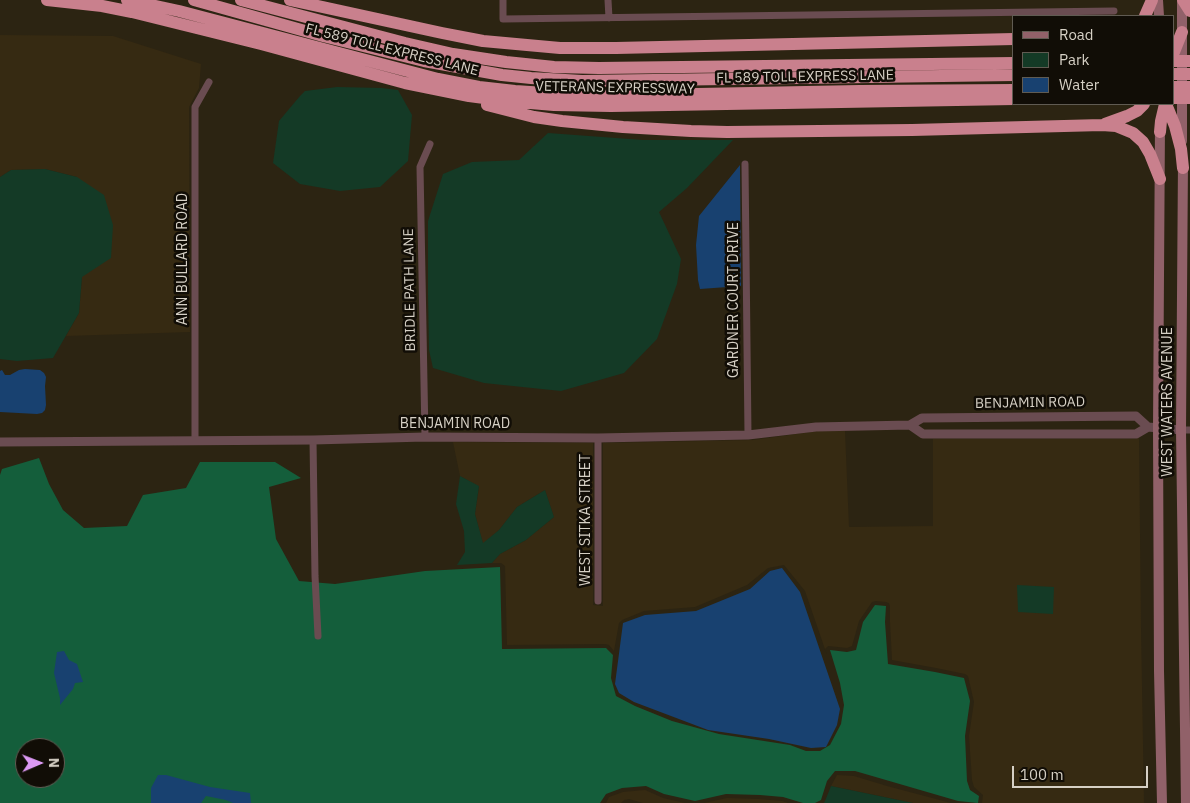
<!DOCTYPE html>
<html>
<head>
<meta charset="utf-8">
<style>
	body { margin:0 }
	#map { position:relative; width:1190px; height:803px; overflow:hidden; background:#2c2412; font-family:"IBM Plex Sans",sans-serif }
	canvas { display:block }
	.legend { position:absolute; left:1012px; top:15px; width:162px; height:90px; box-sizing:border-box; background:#110d06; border:1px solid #605b52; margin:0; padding:6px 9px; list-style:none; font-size:15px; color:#d6d0c5 }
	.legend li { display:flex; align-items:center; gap:10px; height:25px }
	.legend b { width:25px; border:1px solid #605b52 }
	.north { position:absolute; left:15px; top:738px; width:50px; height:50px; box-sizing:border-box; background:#110d06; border:1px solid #605b52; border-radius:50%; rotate:89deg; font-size:14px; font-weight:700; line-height:20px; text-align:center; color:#d6d0c5 }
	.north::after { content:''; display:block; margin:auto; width:18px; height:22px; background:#dc99f4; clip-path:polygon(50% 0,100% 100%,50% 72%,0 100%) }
	.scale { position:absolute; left:1012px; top:766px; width:136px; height:22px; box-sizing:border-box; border:2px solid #d6d0c5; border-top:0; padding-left:6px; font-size:15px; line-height:18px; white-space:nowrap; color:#d6d0c5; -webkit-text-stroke:4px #110d06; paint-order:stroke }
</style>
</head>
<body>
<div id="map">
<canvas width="1190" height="803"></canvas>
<ul class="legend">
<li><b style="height:6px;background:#916169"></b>Road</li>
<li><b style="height:14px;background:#143a26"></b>Park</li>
<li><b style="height:14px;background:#184170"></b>Water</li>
</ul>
<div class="north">N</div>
<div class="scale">100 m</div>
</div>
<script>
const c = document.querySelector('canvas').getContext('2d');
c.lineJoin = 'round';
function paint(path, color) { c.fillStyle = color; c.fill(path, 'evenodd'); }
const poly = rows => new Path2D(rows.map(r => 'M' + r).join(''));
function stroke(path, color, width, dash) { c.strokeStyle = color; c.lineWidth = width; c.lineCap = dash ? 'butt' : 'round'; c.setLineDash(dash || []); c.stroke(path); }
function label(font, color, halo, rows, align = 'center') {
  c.font = font + ' "IBM Plex Sans",sans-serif'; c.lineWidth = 5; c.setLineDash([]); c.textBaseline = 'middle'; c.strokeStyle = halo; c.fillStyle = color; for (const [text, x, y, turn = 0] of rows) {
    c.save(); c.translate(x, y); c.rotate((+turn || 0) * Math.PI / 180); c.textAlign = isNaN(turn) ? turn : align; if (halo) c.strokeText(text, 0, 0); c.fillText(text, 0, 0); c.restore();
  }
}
paint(poly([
	[0,35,113,36,201,64,199,88,189,107,190,332,66,336,79,313,82,277,77,177,45,169,11,170,0,177],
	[818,431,845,431,849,527,933,526,933,439,1136,439,1139,438,1141,628,1144,803,982,803,983,795,974,787,972,780,969,736,974,702,968,676,965,674,936,668,892,660,890,622,890,606,889,603,886,602,876,601,872,602,859,621,852,646,847,648,828,646,825,649,827,655,805,591,784,565,768,568,747,585,695,607,644,611,622,620,619,623,614,651,609,645,605,644,507,645,505,566,501,563,492,563,500,554,526,540,554,517,545,490,517,507,499,530,483,544,475,514,479,487,460,476,453,442,593,443,593,605,603,606,603,443,753,440],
	[837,775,854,776,887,786,951,803,913,803,831,786],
	[645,790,663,798,685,803,643,803,629,799,624,800,621,803,606,803,609,797,623,792],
	[727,798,759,799,782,801,788,803,704,803]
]), '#362a12');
paint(poly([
	[337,87,382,88,398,90,412,115,408,161,380,187,340,191,300,184,273,163,279,121,300,96,305,91],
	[548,133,643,140,733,140,687,188,659,212,681,259,677,284,657,339,624,373,561,391,484,383,433,368,429,350,428,295,428,221,443,174,472,162,519,160],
	[45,169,77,177,104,195,113,225,111,258,82,277,79,313,53,358,17,361,0,359,0,177,11,170],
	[460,476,479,486,475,514,483,543,499,530,517,507,545,490,554,517,526,540,500,554,492,563,457,565,465,552,464,531,456,504],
	[1017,585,1054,587,1053,614,1018,612],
	[831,786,913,803,824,803,825,801]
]), '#143a26');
paint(poly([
	[39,458,49,484,63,510,84,528,127,526,143,495,186,488,200,462,275,462,301,478,269,487,276,539,299,581,335,584,425,571,500,567,502,649,606,648,613,655,611,678,616,696,635,706,672,721,719,734,790,745,806,751,820,751,830,745,841,724,844,705,840,683,830,650,847,652,856,650,863,622,875,605,886,606,885,622,888,664,935,672,964,678,970,701,965,736,967,781,970,790,979,796,978,803,958,801,855,771,835,771,827,781,821,800,815,803,803,803,783,797,760,795,726,794,695,801,664,794,646,786,622,788,606,794,600,803,0,803,0,475,2,469],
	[25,748,55,748,55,778,25,778]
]), '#145e3b');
paint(poly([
	[740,165,741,286,700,289,698,280,696,245,699,216],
	[25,369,40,370,44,373,46,377,45,386,46,405,45,410,42,413,37,414,0,412,0,371,2,370,5,375,10,375,19,370],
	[782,568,800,592,840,709,837,725,826,747,811,748,769,739,708,730,634,702,619,693,615,684,623,623,645,615,696,611,750,589,770,571],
	[64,651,69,660,77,664,83,682,75,683,73,689,60,705,60,698,54,673,57,652],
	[158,775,166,775,210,787,250,793,251,803,233,803,226,800,206,796,201,803,151,803,151,788]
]), '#184170');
stroke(poly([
	[503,0,503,19,1114,11],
	[608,0,609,18],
	[745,164,748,435],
	[1181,430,1190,430],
	[425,437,420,167,430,144],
	[598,438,598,601],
	[195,440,195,107,209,82],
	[313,440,315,576,318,636]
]), '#6a4c51', 7);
stroke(poly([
	[910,425,923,434,1136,434,1148,427,1181,430],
	[0,442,313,440,425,437,598,438,748,435,816,427,910,425,922,418,1136,416,1148,427]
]), '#6a4c51', 9);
stroke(poly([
	[1158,0,1159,16],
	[1182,0,1182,141],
	[1160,124,1158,428,1159,671,1162,803],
	[1183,161,1181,430,1186,803]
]), '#916169', 10);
stroke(poly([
	[47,0,102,6,132,12,261,44,405,83,469,96,507,101,554,105,611,106,1014,99],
	[127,0,179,11,438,79,479,87,515,91,590,96,860,91,1014,90],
	[194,0,323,36,424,61,502,75,531,78,582,81,1014,75],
	[241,0,405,43,453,54,506,62,554,67,599,68,1014,63],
	[290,0,442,33,483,41,560,48,616,48,1014,39],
	[1183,0,1190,11],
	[1145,16,1152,0],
	[1174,52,1182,32],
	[1166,104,1175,126,1181,149,1183,168],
	[487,105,534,117,562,121,623,127,691,131,727,132,912,130,1102,125,1116,126,1133,133,1143,142,1150,154,1160,179],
	[1105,124,1127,116,1137,111,1144,104],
	[1160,132,1161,121,1165,104]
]), '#c9808d', 12);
stroke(poly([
	[1174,61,1190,61],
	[1174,74,1190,74],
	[1174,87,1190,87],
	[1174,98,1190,98]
]), '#c9808d', 12);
label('14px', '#d6d0c5', '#110d06', [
	["FL 589 TOLL EXPRESS LANE",392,50,14],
	["FL 589 TOLL EXPRESS LANE",805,77,-1],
	["VETERANS EXPRESSWAY",615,88,1],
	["ANN BULLARD ROAD",183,259,-90],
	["BRIDLE PATH LANE",410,290,-91],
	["GARDNER COURT DRIVE",734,300,-90],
	["WEST WATERS AVENUE",1168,402,-90],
	["BENJAMIN ROAD",1030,403,-1],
	["BENJAMIN ROAD",455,424],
	["WEST SITKA STREET",586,520,-90]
]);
</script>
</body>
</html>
